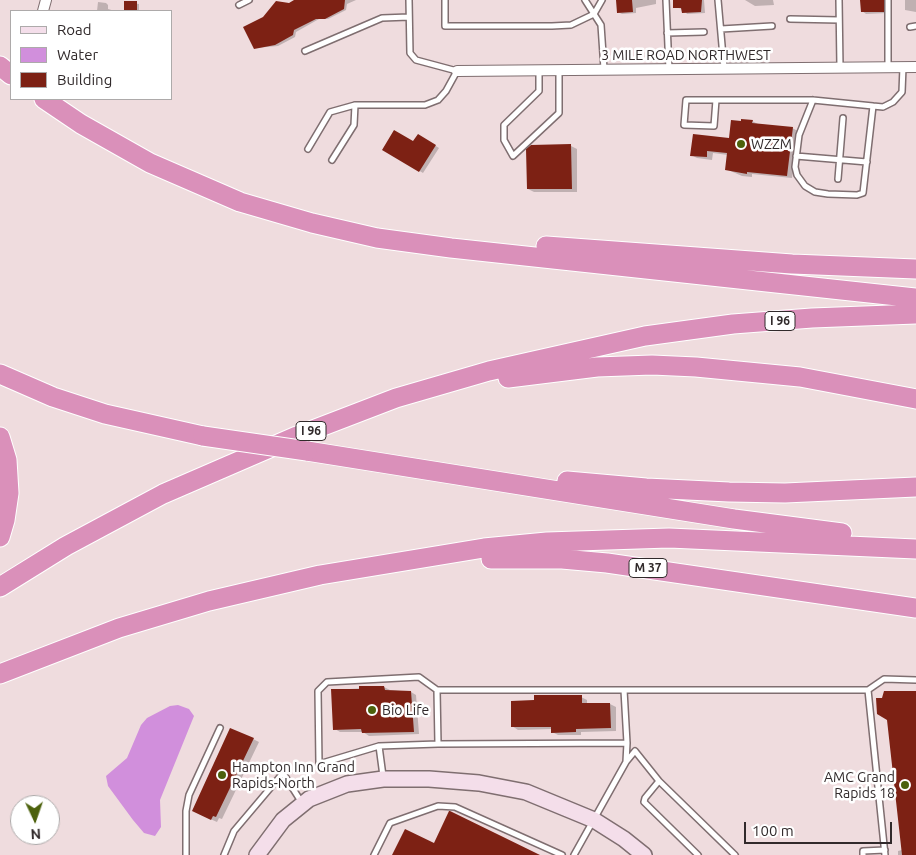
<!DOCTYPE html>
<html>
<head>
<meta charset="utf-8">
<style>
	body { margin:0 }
	#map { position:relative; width:916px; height:855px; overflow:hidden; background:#efdcde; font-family:Ubuntu,sans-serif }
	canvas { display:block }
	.legend { position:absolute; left:10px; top:10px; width:162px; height:90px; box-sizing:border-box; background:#fff; border:1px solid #adaaaa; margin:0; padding:6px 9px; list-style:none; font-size:15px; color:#312a2b }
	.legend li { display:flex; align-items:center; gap:10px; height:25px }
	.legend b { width:25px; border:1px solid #adaaaa }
	.north { position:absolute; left:10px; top:795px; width:50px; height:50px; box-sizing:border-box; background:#fff; border:1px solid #adaaaa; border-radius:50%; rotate:177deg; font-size:14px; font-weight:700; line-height:20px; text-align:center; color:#312a2b }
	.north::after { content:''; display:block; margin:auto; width:18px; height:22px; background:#4c610c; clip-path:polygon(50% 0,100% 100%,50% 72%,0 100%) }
	.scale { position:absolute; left:744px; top:822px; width:148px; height:22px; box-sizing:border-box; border:2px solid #312a2b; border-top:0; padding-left:6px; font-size:15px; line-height:18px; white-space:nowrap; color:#312a2b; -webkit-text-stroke:4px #fff; paint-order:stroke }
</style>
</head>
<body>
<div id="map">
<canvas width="916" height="855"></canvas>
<ul class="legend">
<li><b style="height:6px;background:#f4deea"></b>Road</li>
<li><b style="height:14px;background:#d18fdc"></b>Water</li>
<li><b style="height:14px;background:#7d2114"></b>Building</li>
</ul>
<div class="north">N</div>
<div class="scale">100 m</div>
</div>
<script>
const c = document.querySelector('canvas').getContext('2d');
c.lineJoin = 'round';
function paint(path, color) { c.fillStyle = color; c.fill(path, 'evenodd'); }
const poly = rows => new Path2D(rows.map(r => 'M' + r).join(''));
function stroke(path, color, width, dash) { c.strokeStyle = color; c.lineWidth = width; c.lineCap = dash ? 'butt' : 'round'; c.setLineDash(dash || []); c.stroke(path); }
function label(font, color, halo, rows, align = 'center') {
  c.font = font + ' Ubuntu,sans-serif'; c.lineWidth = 5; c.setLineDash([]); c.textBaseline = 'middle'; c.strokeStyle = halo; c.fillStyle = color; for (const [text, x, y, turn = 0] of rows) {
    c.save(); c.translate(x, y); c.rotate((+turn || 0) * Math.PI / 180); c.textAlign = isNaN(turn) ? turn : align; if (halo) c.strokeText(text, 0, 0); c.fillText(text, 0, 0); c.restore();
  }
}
paint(poly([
	[178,705,189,709,194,716,160,800,161,827,155,836,144,833,133,820,108,786,106,776,127,758,141,725,147,718,170,706]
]), '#d18fdc');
paint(poly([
	[297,0,356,0,347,4,346,10,328,19,319,19,296,32,295,37,278,46,255,48,289,4],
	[617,0,656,0,656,4,636,8,636,13,622,14,618,12],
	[674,0,704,0,705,13,687,14,683,9,674,7],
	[745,0,773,0,774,5,755,6],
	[862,0,887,0,887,13,866,14,862,11],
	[905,0,916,0,916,12,905,10],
	[98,2,106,3,108,5,108,9,115,11,97,11],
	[125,2,139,4,139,11,125,11],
	[752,121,758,124,792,128,798,131,792,178,752,174,752,177,742,176,726,169,728,155,713,153,712,160,697,158,691,155,730,140],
	[418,135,439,148,423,173,383,149,414,143],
	[532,146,571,146,577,149,577,192,534,192,528,189],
	[384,687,390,690,411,692,416,695,419,734,369,736,363,732,340,732,335,729,332,690],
	[916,692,916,855,898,855,898,851,902,850],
	[581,697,587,700,587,704,610,704,616,707,616,731,581,732,581,735,558,735,552,732,552,729,518,730,512,726],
	[253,739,259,742,222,819,219,818,217,822,199,814]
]), '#0003');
paint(poly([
	[294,0,345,0,344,9,325,19,316,19,294,30,293,35,275,45,254,49,243,27,263,17,276,1,289,3],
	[616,0,632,0,633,12,617,13],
	[673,0,702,0,701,12,682,13,681,8,673,8],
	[860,0,884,0,884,12,861,12],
	[124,1,137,1,137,11,124,11],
	[741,119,753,120,752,123,793,127,787,176,747,172,747,174,725,170,727,153,707,151,707,157,690,156,693,134,729,138,731,120,741,121],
	[394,130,413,141,418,134,436,145,419,172,382,150],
	[571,144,572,189,527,189,526,149,531,145],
	[359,686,384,686,385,690,411,691,414,732,362,733,361,729,333,730,331,689,359,689],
	[884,691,916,691,916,855,902,855,887,720,877,714,876,698,882,698],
	[534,695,582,695,582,703,610,703,611,728,576,729,576,732,551,733,551,727,511,727,511,701,534,700],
	[230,728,254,738,216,817,213,816,211,820,192,811],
	[449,811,450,811,540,855,392,855,405,829,434,843]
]), '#7d2114');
const lane = poly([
	[445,0,445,26,552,26,571,25,594,14,602,0],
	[585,0,601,25,604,69],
	[666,0,669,69],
	[718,0,724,68],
	[839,0,840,67],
	[239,5,249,0],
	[790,19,839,20],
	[910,27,916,26],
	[721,29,772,26],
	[667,33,704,32],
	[305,51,382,18,409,17],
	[888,67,888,0],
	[539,70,539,91,504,125,504,140,513,156,559,113,559,70],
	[716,100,714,126,684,125,686,100,813,100,883,107,893,102,902,92,903,67],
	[813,100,799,135,795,167,797,175,805,186,815,192,828,194,857,195,863,193,873,106],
	[308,149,330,112,355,105,425,105,438,100,446,91,457,71,416,60,410,53,409,0],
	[796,156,867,162],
	[332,160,354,125,355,105],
	[838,179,843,118],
	[437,690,438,744,379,746,319,764,318,691,327,682,419,677,437,690,868,690],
	[438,744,627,743],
	[379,746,383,776],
	[626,762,635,751,659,781,645,798,644,802,698,855],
	[659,781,735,855],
	[186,855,186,811,189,795,220,728],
	[224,855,234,831,283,773,302,803],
	[374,855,390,823,438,806,455,807,562,855],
	[574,855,626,762,627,743,624,690],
	[863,855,863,851,885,850],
	[885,855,868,690,884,679,916,680]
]);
const street = poly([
	[43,11,46,0],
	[457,71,916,67]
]);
const secondary = poly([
	[257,855,283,820,309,799,347,784,383,779,429,779,479,783,526,792,594,820,624,839,644,855]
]);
const highway = poly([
	[0,66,11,75],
	[44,99,81,124,150,163,240,202,312,223,377,238,451,248,916,298],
	[546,246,792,264,916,269],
	[0,374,53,397,105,414,203,436],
	[508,378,597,367,652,365,696,367,800,377,916,399],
	[0,437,7,460,9,493,5,520,0,537],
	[307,451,734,519,842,533],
	[567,481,646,488,729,492,785,493,916,487],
	[491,559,562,559,607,563,916,608],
	[0,587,66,546,163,494,297,436,396,398,489,371,645,336,733,324,812,318,916,314],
	[0,674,119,628,209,601,320,575,484,548,547,542,669,538,916,549]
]);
stroke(lane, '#7f6e70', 8);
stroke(street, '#7f6e70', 12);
stroke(secondary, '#7f6e70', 18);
stroke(highway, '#fff', 21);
stroke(lane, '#fff', 5);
stroke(street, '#fff', 10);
stroke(secondary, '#f4deea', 15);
stroke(highway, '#da90ba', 19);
const highwayBridge = poly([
	[203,436,307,451]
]);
stroke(highwayBridge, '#fff', 21, []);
stroke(highwayBridge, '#da90ba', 19);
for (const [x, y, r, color] of [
	[741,144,5,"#4c610c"],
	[372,710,5,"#4c610c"],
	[222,775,5,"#4c610c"],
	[905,785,5,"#4c610c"]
]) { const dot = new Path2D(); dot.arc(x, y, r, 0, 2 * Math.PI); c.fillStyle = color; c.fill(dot); stroke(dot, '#fff', 2); }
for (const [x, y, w] of [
	[780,321,30],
	[311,431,30],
	[648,568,38]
]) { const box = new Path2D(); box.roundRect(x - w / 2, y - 9.5, w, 19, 4); c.fillStyle = '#fff'; c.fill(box); stroke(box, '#312a2b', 1); }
label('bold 12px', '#312a2b', null, [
	["I 96",780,321],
	["I 96",311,431],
	["M 37",648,568]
]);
label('14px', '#312a2b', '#fff', [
	["3 MILE ROAD NORTHWEST",686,55]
]);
label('14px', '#312a2b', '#fff', [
	["WZZM",751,144],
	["Bio Life",382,710],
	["Hampton Inn Grand",232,767],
	["Rapids-North",232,783],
	["AMC Grand",895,777,"right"],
	["Rapids 18",895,793,"right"]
], 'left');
</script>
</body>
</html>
